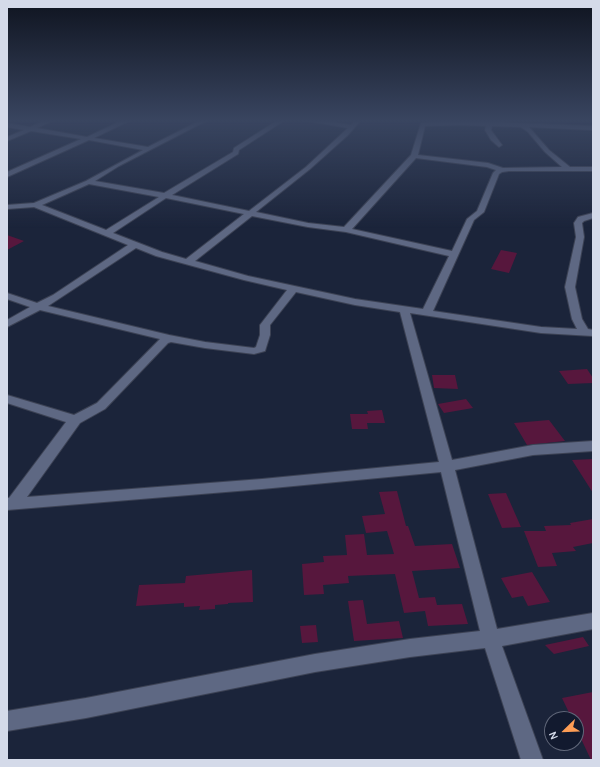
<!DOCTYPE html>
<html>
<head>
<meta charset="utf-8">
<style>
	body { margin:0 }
	#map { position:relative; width:600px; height:767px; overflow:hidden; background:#1b243a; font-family:Karla,sans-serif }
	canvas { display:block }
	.frame { position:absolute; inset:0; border:8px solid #d4dae9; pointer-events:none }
	.north { position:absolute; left:544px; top:711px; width:40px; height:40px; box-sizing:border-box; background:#121a2f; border:1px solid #606779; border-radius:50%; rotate:247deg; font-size:11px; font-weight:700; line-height:16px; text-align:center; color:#d4dae9 }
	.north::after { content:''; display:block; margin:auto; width:14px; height:18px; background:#fd9d55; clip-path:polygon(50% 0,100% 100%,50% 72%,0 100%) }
</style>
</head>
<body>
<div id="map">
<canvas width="600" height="767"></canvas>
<div class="frame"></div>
<div class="north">N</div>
</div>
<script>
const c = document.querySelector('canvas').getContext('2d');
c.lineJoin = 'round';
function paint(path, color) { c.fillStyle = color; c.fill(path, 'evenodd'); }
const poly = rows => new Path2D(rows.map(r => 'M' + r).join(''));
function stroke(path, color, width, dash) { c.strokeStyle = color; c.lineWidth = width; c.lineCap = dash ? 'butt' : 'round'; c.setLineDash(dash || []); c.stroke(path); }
paint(poly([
	[7,235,24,241,7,250],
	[501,250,517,253,509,273,491,269],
	[587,369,593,378,593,383,568,384,559,371],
	[432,375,455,375,458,389,434,388],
	[466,399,473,408,444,413,438,404],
	[382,410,385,423,367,423,368,429,352,429,350,414,368,414,367,411],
	[549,420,565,441,527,445,514,423],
	[593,459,593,493,572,460],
	[397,491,406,526,408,526,415,546,452,544,460,568,412,571,419,598,435,597,437,605,462,604,468,624,428,626,425,611,404,613,395,574,348,576,349,583,323,585,324,594,304,595,302,564,324,562,323,556,347,555,345,535,364,534,367,555,394,554,387,531,366,533,362,516,385,514,379,492],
	[506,493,521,527,502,528,488,494],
	[593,519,593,543,573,547,576,551,552,553,557,566,538,567,524,531,546,531,544,526,571,525,570,523],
	[252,570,253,602,228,603,228,604,215,605,215,609,199,610,200,606,184,607,184,603,136,606,139,585,185,583,186,576],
	[532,572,550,602,528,606,523,596,512,598,501,578],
	[363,600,367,624,399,621,403,638,354,641,348,601],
	[316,625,318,642,302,643,300,626],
	[583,637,589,646,554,654,545,645],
	[593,692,593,760,591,760,576,728,576,719,572,719,562,698]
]), '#57173d');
const minor = poly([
	[46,120,54,120,37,128,87,137,123,120,131,120,94,138,148,147,201,120,208,120,119,166,95,181,164,193,233,152,234,148,278,120,285,120,239,150,238,154,172,195,249,211,306,167,348,128,302,120,318,120,351,125,356,120,361,120,348,135,310,169,256,212,308,223,344,227,411,155,421,123,460,121,593,126,593,130,529,127,549,150,570,167,593,167,593,171,509,171,502,172,499,174,484,212,474,220,433,311,541,327,577,329,572,319,565,287,576,237,574,223,578,217,593,213,593,218,584,221,582,223,584,237,575,287,582,319,588,329,593,330,593,336,541,333,410,313,452,460,533,445,593,441,593,451,533,455,455,470,497,629,593,613,593,629,502,646,543,760,521,760,485,648,410,657,315,672,86,718,7,731,7,711,86,698,315,654,410,639,480,631,441,472,262,489,7,510,7,498,9,498,66,422,7,403,7,395,74,415,97,403,160,339,40,310,7,327,7,320,30,307,7,299,7,293,37,303,53,295,128,245,34,207,7,209,7,205,34,203,86,181,143,150,89,140,7,177,7,172,81,139,31,131,7,141,7,137,24,130,7,127,7,123,30,127,46,120],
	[460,125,486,126,485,130,491,140,499,147,502,145,491,130,492,126,521,127,528,132,545,152,562,167,503,168,488,163,418,155,425,126,460,125],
	[416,158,487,167,496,170,493,173,477,211,467,219,452,251,352,229,416,158],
	[89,184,159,197,106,230,42,205,89,184],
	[166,198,244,214,186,259,162,252,113,233,166,198],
	[252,216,308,227,346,232,449,256,423,309,355,299,248,276,195,261,252,216],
	[136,248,156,256,244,280,287,290,260,325,260,335,256,347,254,348,205,342,169,335,48,306,136,248],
	[296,292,355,305,400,312,439,462,262,479,27,497,80,423,105,409,168,343,171,342,205,348,254,354,265,351,270,335,270,325,296,292]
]);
stroke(minor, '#3c4254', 2);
paint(minor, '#5e6883');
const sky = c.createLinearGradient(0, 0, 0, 228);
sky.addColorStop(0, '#0f1420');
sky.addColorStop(0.53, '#394560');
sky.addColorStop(1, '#39456000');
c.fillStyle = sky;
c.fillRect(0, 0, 600, 228);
</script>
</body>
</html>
